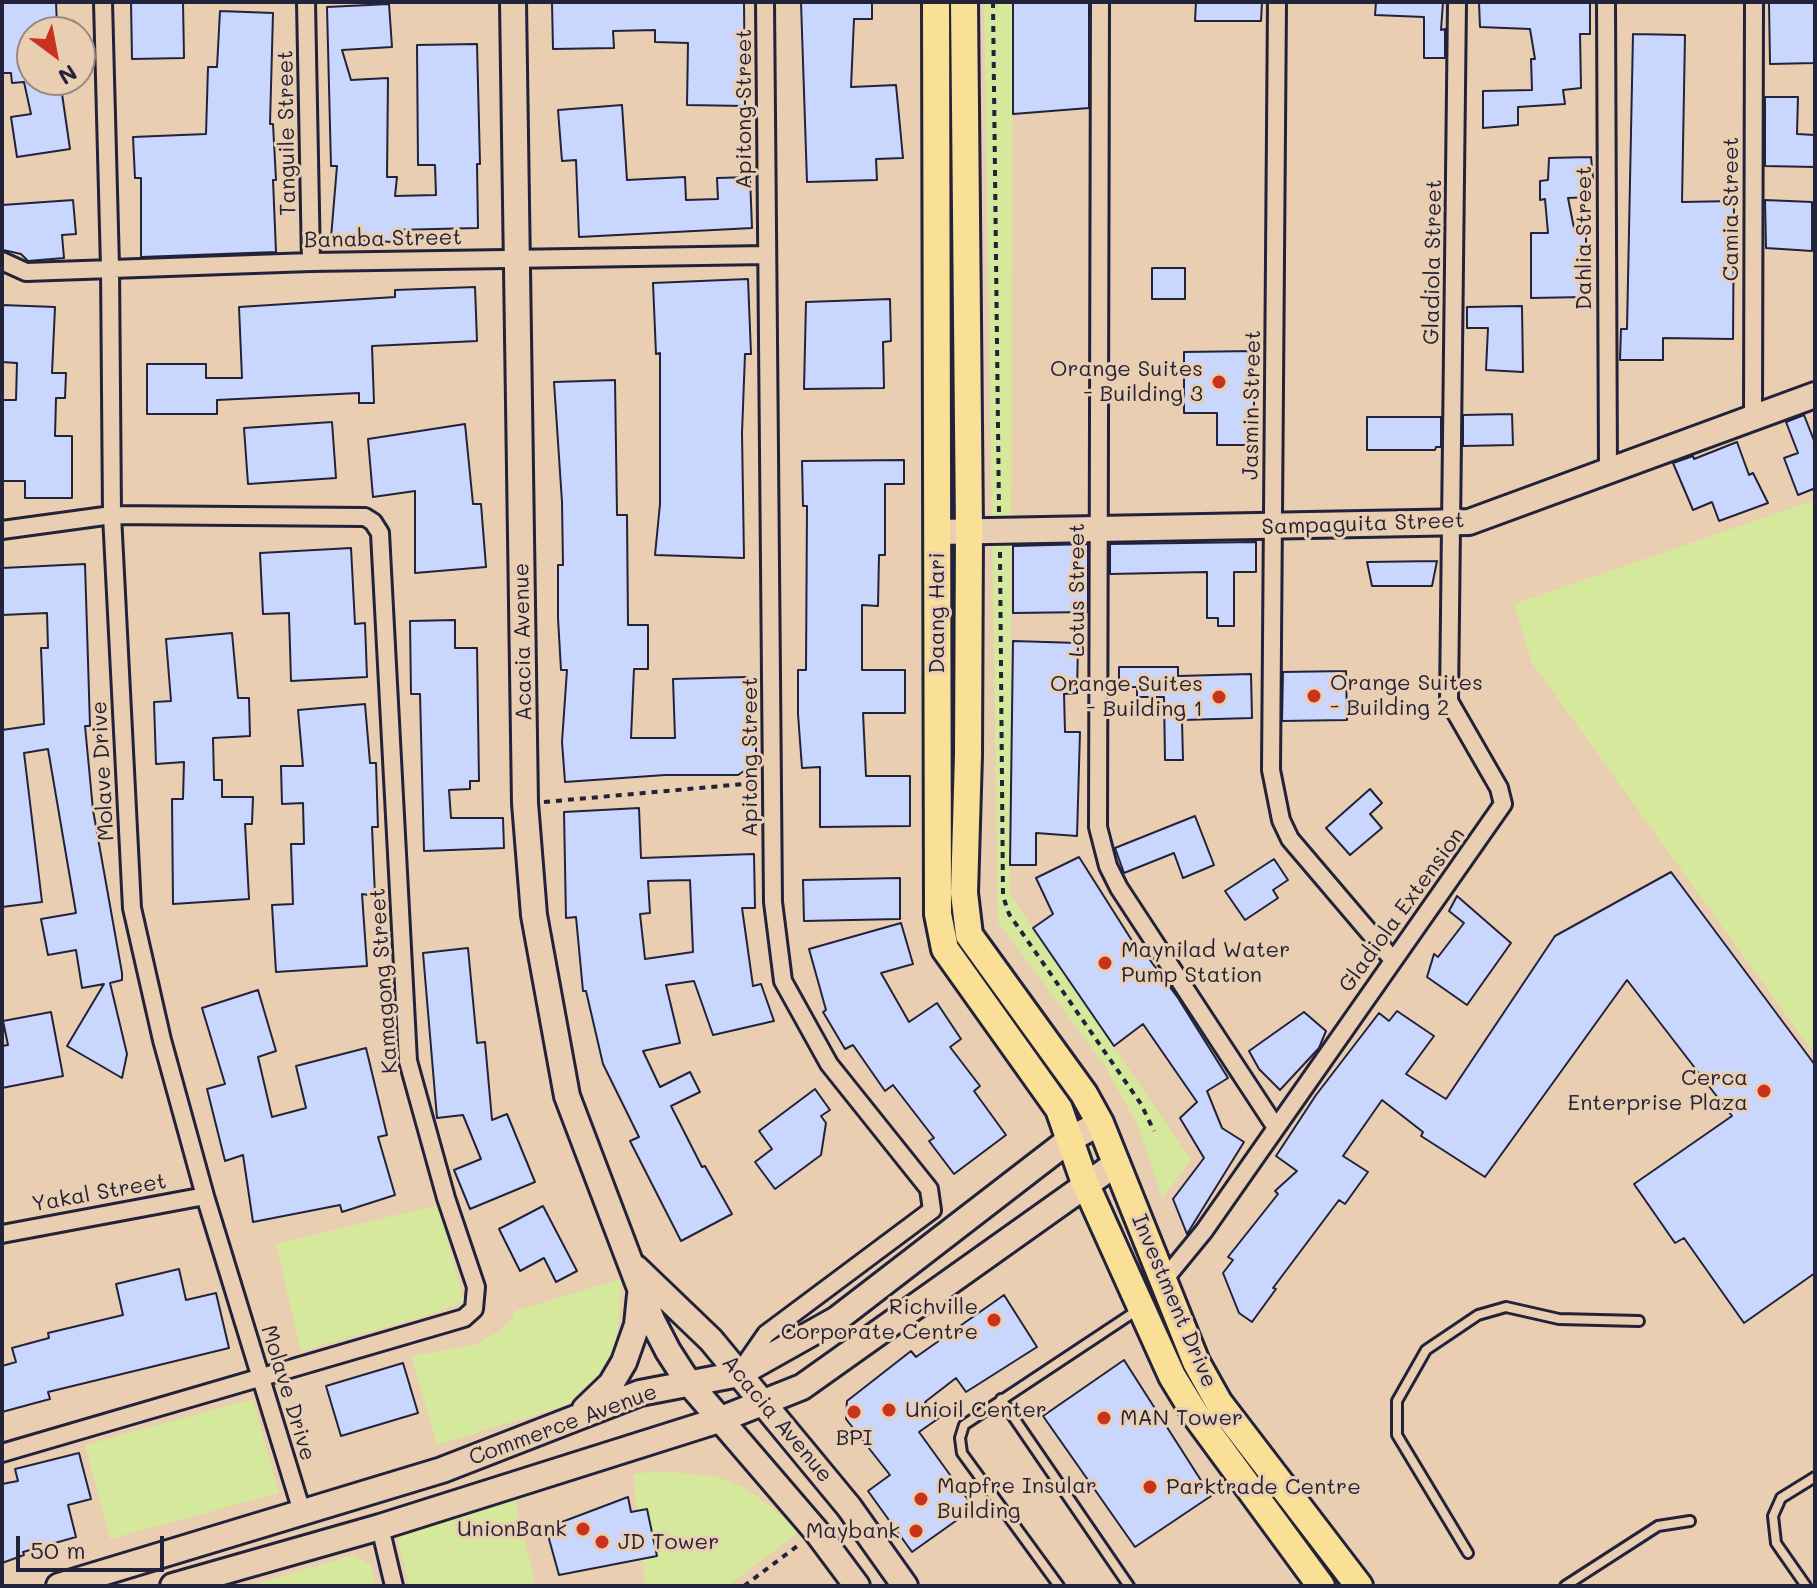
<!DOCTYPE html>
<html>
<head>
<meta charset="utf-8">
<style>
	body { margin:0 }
	#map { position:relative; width:1817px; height:1588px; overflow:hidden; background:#eaceb1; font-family:Mali,sans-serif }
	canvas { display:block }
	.frame { position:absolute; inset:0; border:4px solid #22223b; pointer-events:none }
	.north { position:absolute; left:16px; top:16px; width:80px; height:80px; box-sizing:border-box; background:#eaceb1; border:2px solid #9a8982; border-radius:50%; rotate:148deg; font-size:22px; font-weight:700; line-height:32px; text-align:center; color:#22223b }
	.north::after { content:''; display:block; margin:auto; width:28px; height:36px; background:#c8321e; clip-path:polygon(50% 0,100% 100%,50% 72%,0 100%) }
	.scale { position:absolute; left:16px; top:1536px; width:148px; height:36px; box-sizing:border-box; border:4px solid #22223b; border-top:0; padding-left:10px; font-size:24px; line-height:28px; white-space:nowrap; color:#22223b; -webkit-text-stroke:6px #eaceb1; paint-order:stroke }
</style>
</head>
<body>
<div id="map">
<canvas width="1817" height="1588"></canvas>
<div class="frame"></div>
<div class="north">N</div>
<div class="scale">50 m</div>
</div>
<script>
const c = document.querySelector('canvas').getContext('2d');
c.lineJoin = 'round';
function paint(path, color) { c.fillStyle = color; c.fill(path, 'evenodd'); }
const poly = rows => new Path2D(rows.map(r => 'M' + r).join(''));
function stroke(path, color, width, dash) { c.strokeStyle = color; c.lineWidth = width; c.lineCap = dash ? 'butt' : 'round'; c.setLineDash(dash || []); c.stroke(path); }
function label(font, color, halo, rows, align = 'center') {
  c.font = font + ' Mali,sans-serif'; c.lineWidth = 6; c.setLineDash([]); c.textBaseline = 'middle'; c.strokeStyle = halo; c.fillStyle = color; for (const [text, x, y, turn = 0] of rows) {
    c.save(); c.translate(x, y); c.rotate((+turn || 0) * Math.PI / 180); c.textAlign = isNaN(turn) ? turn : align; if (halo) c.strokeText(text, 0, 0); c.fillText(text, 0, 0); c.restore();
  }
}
paint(poly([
	[984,2,1013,2,1010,894,1191,1160,1162,1198,1138,1126,1105,1066,998,922],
	[1815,500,1815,1055,1532,663,1514,604],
	[438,1205,464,1302,429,1315,301,1351,276,1244],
	[621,1279,618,1333,602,1380,573,1403,437,1445,411,1356,474,1345,500,1331,514,1316,514,1311],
	[253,1399,279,1493,110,1539,85,1445],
	[662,1471,718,1477,743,1487,772,1507,799,1532,728,1586,645,1586,633,1474],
	[515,1500,536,1586,409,1586,397,1536],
	[353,1555,370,1564,376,1586,250,1586]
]), '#d5e89c');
const building = poly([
	[3,2,56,2,57,26,32,26,32,80,60,80,70,149,17,157,11,117,31,114,24,82,12,83,11,73,2,73,3,2],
	[131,2,183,2,184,58,132,59,131,2],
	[552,2,744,3,745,106,687,105,688,43,655,42,655,30,613,31,614,48,553,49,552,2],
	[801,2,872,2,872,19,854,19,851,87,896,85,903,158,876,159,877,180,807,182,801,2],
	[1013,2,1089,2,1089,108,1013,114,1013,2],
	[1196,2,1262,2,1261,21,1195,21,1196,2],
	[1376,2,1443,2,1441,30,1445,29,1445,58,1424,58,1424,17,1375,15,1376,2],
	[1479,2,1590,2,1590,34,1580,34,1581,88,1563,90,1565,104,1518,107,1518,125,1483,128,1483,91,1532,90,1531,59,1535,59,1530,29,1480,27,1479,2],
	[1769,2,1815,2,1815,63,1770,64,1769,2],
	[389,4,392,47,342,50,351,80,388,78,387,177,397,177,395,196,436,195,435,165,418,165,417,45,477,44,480,164,477,164,478,228,393,230,392,242,331,238,337,166,331,166,327,7,389,4],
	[220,11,273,13,270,124,273,124,276,180,273,180,276,252,141,257,141,178,135,178,133,137,206,134,208,67,217,67,220,11],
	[1633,34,1685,35,1682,202,1734,201,1733,339,1663,338,1663,360,1620,360,1621,329,1627,329,1633,34],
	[1765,97,1798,97,1797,134,1815,135,1815,167,1765,166,1765,97],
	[622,105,627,180,685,177,686,200,718,199,717,178,750,177,752,228,579,237,576,160,562,161,558,110,622,105],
	[1591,157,1593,178,1587,178,1590,197,1568,198,1575,233,1586,232,1586,297,1531,298,1531,233,1548,233,1545,199,1540,200,1540,181,1548,180,1549,158,1591,157],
	[73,200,76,234,62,235,64,258,28,261,21,254,3,250,2,205,73,200],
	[1765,200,1812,202,1812,251,1766,248,1765,200],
	[1152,268,1185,268,1185,299,1152,299,1152,268],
	[748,279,751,354,745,354,742,433,744,558,655,555,660,504,660,353,656,354,653,283,748,279],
	[475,287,477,341,372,346,374,403,359,403,359,393,217,400,217,414,147,414,147,364,206,364,206,378,242,378,239,307,395,297,395,290,475,287],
	[890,299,891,341,883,342,884,388,804,389,806,302,890,299],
	[2,305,55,307,52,373,66,373,65,398,56,398,55,436,72,436,72,498,25,498,25,481,2,481,2,400,16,400,17,363,2,362,2,305],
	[1522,306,1523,372,1486,370,1488,328,1467,328,1467,307,1522,306],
	[1254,351,1254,445,1217,445,1217,413,1184,413,1184,352,1254,351],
	[615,380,617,515,627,515,628,625,648,625,648,669,634,669,631,738,675,738,673,679,746,677,748,736,756,736,756,763,738,775,665,775,565,782,562,742,567,670,561,670,558,618,558,565,563,565,562,502,554,382,615,380],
	[1512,414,1513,445,1463,446,1463,415,1512,414],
	[1804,415,1815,443,1815,493,1813,489,1798,495,1784,458,1798,453,1786,422,1804,415],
	[1367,417,1441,417,1441,447,1436,447,1435,450,1367,450,1367,417],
	[332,422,336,478,248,484,244,428,332,422],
	[465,424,473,504,481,504,486,567,415,573,415,491,373,497,368,439,465,424],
	[1737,442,1749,475,1753,473,1768,503,1719,521,1712,502,1693,510,1673,463,1693,456,1694,459,1737,442],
	[904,460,904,484,885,484,885,555,879,555,878,606,862,605,862,670,905,670,905,713,863,713,866,776,910,776,910,826,820,827,820,767,802,768,798,714,798,670,806,670,807,506,803,506,802,461,904,460],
	[1256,542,1256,572,1234,572,1234,626,1218,626,1218,618,1207,618,1207,572,1110,574,1110,544,1256,542],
	[1088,544,1088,612,1013,613,1013,546,1088,544],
	[351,548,355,624,365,623,367,677,291,681,289,613,263,614,260,553,351,548],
	[1437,561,1432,586,1372,586,1367,562,1437,561],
	[85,564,90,726,85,726,93,810,122,973,122,980,110,983,127,1054,122,1078,67,1046,104,984,82,988,76,950,48,955,41,919,76,913,48,749,24,753,42,902,2,907,2,730,44,724,41,648,48,648,47,613,2,615,2,568,85,564],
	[455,620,455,648,477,648,479,781,470,781,470,789,449,790,451,818,503,818,504,848,424,851,420,694,411,694,410,621,455,620],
	[232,633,238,698,249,698,250,736,213,738,214,780,222,780,222,797,253,797,252,824,245,824,249,899,173,904,172,799,183,799,184,762,156,764,154,702,171,701,166,639,232,633],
	[1013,641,1078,643,1077,693,1064,694,1065,732,1080,732,1077,836,1036,833,1036,865,1010,865,1013,641],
	[1119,667,1178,667,1178,676,1251,674,1252,718,1182,720,1183,760,1165,760,1164,697,1137,697,1137,687,1119,687,1119,667],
	[1346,671,1347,720,1282,721,1283,672,1346,671],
	[365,704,370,763,376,763,378,827,372,827,375,896,362,894,367,966,276,972,272,905,293,904,291,844,304,844,303,803,282,804,281,766,303,766,298,710,365,704],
	[1370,789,1382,803,1370,814,1382,828,1350,855,1326,828,1370,789],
	[639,808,641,858,754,854,755,908,742,908,753,986,761,984,774,1021,713,1035,694,981,666,985,680,1043,643,1051,660,1087,690,1072,700,1092,671,1106,702,1167,705,1166,732,1214,681,1241,630,1141,639,1137,603,1064,586,991,583,991,576,917,566,918,564,812,639,808],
	[690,880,693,952,645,959,640,914,650,913,648,881,690,880],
	[1195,816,1214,865,1183,878,1174,853,1124,873,1115,848,1195,816],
	[1079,857,1143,958,1147,956,1178,998,1228,1078,1207,1091,1222,1128,1244,1142,1187,1234,1173,1199,1204,1158,1180,1118,1197,1102,1143,1024,1114,1046,1033,928,1053,914,1036,878,1079,857],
	[1274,859,1288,880,1273,890,1278,898,1245,920,1225,891,1274,859],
	[1671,872,1815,1065,1815,1273,1744,1323,1684,1238,1675,1243,1634,1184,1732,1116,1627,980,1485,1177,1421,1136,1423,1132,1382,1100,1343,1156,1368,1172,1345,1204,1339,1200,1273,1288,1276,1289,1252,1322,1239,1313,1223,1273,1233,1260,1228,1257,1278,1194,1275,1191,1297,1171,1276,1156,1316,1095,1379,1013,1389,1021,1397,1011,1434,1036,1406,1074,1446,1099,1555,936,1671,872],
	[900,878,900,919,804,921,803,880,900,878],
	[1457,896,1511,943,1467,1005,1427,977,1434,954,1438,957,1464,923,1449,911,1457,896],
	[901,923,913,964,881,973,909,1022,937,1003,961,1039,950,1047,980,1086,974,1091,1006,1135,954,1174,929,1141,934,1138,893,1085,885,1091,853,1045,845,1049,823,1012,826,1010,809,949,901,923],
	[468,948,477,1043,485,1042,492,1120,507,1114,535,1182,470,1209,454,1170,481,1159,463,1115,437,1118,423,953,468,948],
	[258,990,276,1051,258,1057,272,1117,306,1108,296,1066,366,1048,387,1135,378,1137,395,1195,342,1212,340,1205,253,1222,243,1155,225,1161,207,1089,225,1084,202,1008,258,990],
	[51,1012,63,1076,2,1088,2,1046,8,1045,3,1021,51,1012],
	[1304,1012,1326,1031,1319,1048,1280,1090,1259,1069,1249,1051,1304,1012],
	[815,1089,830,1110,821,1116,826,1123,821,1155,775,1189,755,1162,772,1149,759,1131,815,1089],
	[543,1206,577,1271,556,1282,544,1258,520,1271,499,1229,543,1206],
	[179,1269,186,1300,216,1293,229,1348,48,1392,50,1399,2,1412,2,1366,16,1362,12,1348,49,1338,48,1333,123,1315,116,1284,179,1269],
	[1004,1295,1037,1347,966,1392,956,1378,925,1402,939,1418,919,1432,974,1508,912,1552,868,1491,890,1475,846,1419,847,1401,911,1351,916,1357,1004,1295],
	[1124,1360,1211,1496,1135,1547,1043,1416,1124,1360],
	[403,1363,418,1413,341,1436,326,1386,403,1363],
	[79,1453,91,1499,68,1505,76,1537,23,1552,24,1555,2,1563,2,1484,18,1481,15,1469,79,1453],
	[628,1497,631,1512,647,1509,657,1556,559,1575,546,1528,628,1497]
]);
paint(building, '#c9d6fd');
stroke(building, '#22223b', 2);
const lane = poly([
	[1001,1399,1129,1586],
	[1468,1553,1397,1435,1397,1401,1426,1350,1478,1315,1506,1307,1559,1319,1639,1321],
	[1059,1586,962,1453,960,1438,964,1425,1139,1309],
	[1565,1586,1658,1526,1690,1521],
	[1806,1586,1776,1543,1773,1516,1781,1498,1815,1477]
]);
const street = poly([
	[103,2,110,267,112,515,132,908,162,1040,205,1196,303,1515],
	[306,2,311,262],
	[1100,2,1098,827,1108,866,1119,888,1275,1126],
	[1277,2,1271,770,1281,820,1290,839,1393,960],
	[1606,2,1608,473],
	[2,261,26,272,311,262,767,255],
	[1753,417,1754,2],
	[2,530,112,515,365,517,373,522,380,533,408,1061,446,1198,476,1287,474,1309,464,1318,2,1453],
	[2,1234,205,1196],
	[1163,1281,1204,1231,1503,804,1499,788,1449,701,1457,2],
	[741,1370,766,1334,932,1210,929,1189,829,1064,783,981,773,902,765,2],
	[380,1527,394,1586]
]);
const secondary = poly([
	[513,2,525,803,534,915,567,1096,652,1320,668,1351,688,1382,816,1531,857,1586],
	[937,532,1469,522,1815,395],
	[636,1268,711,1340,849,1507,905,1586],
	[585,1409,611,1384,624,1362,637,1325,640,1295],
	[59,1586,442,1470,640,1393,739,1374,837,1319,1069,1140,1100,1123],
	[173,1586,380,1527,719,1420,802,1387,1117,1163]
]);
const primary = poly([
	[936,2,938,914,945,949,1059,1109,1085,1183,1172,1376,1197,1417,1321,1586],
	[964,2,969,530,968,755,964,893,969,935,1084,1094,1100,1123,1196,1362,1219,1403,1359,1586]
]);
stroke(lane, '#22223b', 14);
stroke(street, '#22223b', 22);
stroke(secondary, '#22223b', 30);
stroke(primary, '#22223b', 32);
stroke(poly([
	[993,2,999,512],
	[1000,552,1003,896,1009,914,1141,1104,1154,1131],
	[544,802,755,783],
	[744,1586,800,1544]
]), '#22223b', 4, [6, 6]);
stroke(lane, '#eaceb1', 8);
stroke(street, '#eaceb1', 16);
stroke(secondary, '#eaceb1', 24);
stroke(primary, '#fadf96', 26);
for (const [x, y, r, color] of [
	[1219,382,8,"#c8321e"],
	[1314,696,8,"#c8321e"],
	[1219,697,8,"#c8321e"],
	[1105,963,8,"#c8321e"],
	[1764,1091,8,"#c8321e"],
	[994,1320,8,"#c8321e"],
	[889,1410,8,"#c8321e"],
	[854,1412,8,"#c8321e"],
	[1104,1418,8,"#c8321e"],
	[1150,1487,8,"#c8321e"],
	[921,1499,8,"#c8321e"],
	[583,1529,8,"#c8321e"],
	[916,1531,8,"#c8321e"],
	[602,1542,8,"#c8321e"]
]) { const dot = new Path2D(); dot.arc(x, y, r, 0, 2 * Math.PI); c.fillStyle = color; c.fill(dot); stroke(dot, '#eaceb1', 3); }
label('22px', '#22223b', '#eaceb1', [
	["Apitong Street",744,109,-90],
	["Tanguile Street",287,133,-91],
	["Camia Street",1731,209,-90],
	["Dahlia Street",1584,238,-90],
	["Banaba Street",383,239,-1],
	["Gladiola Street",1433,262,-89],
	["Jasmin Street",1252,405,-89],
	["Sampaguita Street",1363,524,-2],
	["Lotus Street",1077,590,-90],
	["Daang Hari",937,613,-90],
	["Acacia Avenue",523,642,-91],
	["Apitong Street",750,757,-90],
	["Molave Drive",103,771,-93],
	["Gladiola Extension",1402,910,-54],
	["Kamagong Street",384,981,-94],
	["Yakal Street",99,1193,-10],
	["Investment Drive",1174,1301,67],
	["Molave Drive",288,1393,73],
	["Acacia Avenue",777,1419,50],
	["Commerce Avenue",563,1425,-20]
]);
label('22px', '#22223b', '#eaceb1', [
	["Orange Suites",1203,369,"right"],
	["- Building 3",1203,394,"right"],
	["Orange Suites",1330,683],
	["- Building 2",1330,708],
	["Orange Suites",1203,684,"right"],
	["- Building 1",1203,709,"right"],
	["Maynilad Water",1121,950],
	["Pump Station",1121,975],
	["Cerca",1748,1078,"right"],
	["Enterprise Plaza",1748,1103,"right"],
	["Richville",978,1307,"right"],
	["Corporate Centre",978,1332,"right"],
	["Unioil Center",905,1410],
	["MAN Tower",1120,1418],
	["BPI",854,1438,"center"],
	["Mapfre Insular",937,1486],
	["Building",937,1511],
	["Parktrade Centre",1166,1487],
	["UnionBank",567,1529,"right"],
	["Maybank",900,1531,"right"],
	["JD Tower",618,1542]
], 'left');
</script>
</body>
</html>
